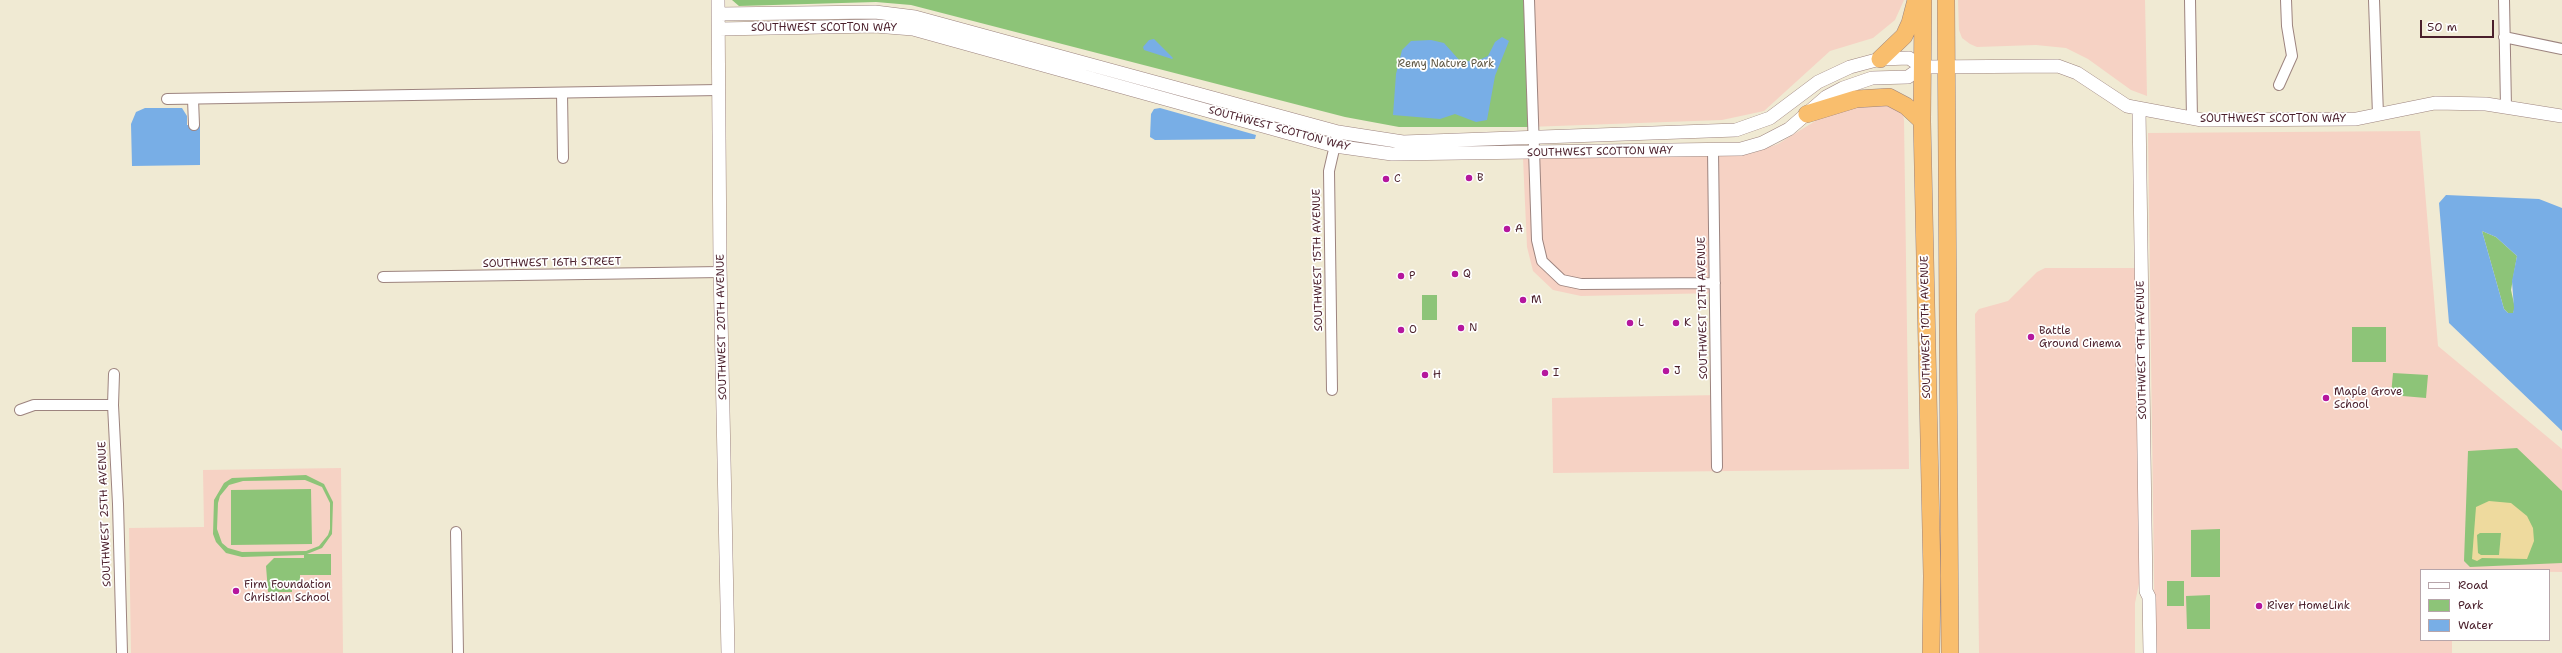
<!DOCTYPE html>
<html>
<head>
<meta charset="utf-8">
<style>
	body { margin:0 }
	#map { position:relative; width:2562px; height:653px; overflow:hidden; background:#f0ead3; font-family:"Shantell Sans",sans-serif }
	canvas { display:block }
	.legend { position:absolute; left:2420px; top:569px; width:130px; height:72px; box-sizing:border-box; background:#fff; border:1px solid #b7a5aa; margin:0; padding:5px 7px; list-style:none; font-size:12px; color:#4a1f2b }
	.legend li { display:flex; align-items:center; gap:8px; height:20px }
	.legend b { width:20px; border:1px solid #b7a5aa }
	.scale { position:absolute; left:2420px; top:20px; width:74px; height:18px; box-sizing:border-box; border:2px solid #4a1f2b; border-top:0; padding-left:5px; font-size:12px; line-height:14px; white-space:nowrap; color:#4a1f2b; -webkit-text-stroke:3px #fff; paint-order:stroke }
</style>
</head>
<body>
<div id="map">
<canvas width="2562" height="653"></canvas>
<ul class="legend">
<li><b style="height:5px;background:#fff"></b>Road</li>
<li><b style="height:11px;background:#8dc478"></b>Park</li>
<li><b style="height:11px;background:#78aee6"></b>Water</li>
</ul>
<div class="scale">50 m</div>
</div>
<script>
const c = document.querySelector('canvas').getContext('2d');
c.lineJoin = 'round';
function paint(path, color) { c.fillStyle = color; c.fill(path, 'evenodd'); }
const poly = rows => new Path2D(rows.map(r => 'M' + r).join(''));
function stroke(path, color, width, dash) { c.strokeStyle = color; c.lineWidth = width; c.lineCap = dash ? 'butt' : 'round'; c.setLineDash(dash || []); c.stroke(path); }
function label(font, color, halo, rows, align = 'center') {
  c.font = font + ' "Shantell Sans",sans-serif'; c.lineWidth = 3.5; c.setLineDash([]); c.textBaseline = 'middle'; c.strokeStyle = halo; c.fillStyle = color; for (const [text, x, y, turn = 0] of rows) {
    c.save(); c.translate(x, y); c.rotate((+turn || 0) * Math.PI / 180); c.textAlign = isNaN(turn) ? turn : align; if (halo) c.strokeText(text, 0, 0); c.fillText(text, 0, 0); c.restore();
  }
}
paint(poly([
	[1524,0,1904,0,1895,20,1873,38,1830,51,1764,111,1722,120,1528,127],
	[1958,0,2145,0,2147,96,2131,90,2088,59,2066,48,2036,45,1977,47,1970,44,1962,38,1959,30],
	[1869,101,1897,108,1903,114,1904,120,1909,469,1553,473,1552,398,1720,395,1718,293,1581,296,1553,290,1533,271,1527,247,1523,158,1732,156,1753,153,1778,144,1825,115],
	[2420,131,2438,346,2562,449,2562,572,2421,570,2421,640,2452,640,2452,653,2155,653,2148,133],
	[2045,268,2136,268,2140,579,2135,603,2135,653,1979,653,1975,314,1979,309,2008,301,2037,272],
	[341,468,343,653,131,653,129,528,204,527,203,470]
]), '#f6d2c4');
paint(poly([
	[732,0,1525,0,1528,127,1399,127,1345,117,911,5,876,2,739,6],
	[2482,231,2496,237,2517,256,2511,290,2515,308,2513,313,2508,313,2504,309],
	[1422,295,1437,295,1437,320,1422,320],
	[2352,327,2386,327,2386,362,2352,362],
	[2393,373,2428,375,2426,398,2391,395],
	[2517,448,2562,491,2562,563,2470,567,2464,561,2468,451],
	[306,475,324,484,333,502,332,534,322,548,307,554,331,554,331,575,300,575,300,587,292,587,292,592,268,592,266,566,274,558,304,558,304,555,242,557,226,553,216,542,213,534,214,500,224,483,232,478],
	[305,480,322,487,330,503,330,529,328,535,319,546,306,551,242,552,228,548,222,543,217,529,218,503,220,496,229,485,243,481],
	[311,489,312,544,231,545,231,490],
	[2220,529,2220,577,2191,577,2191,530],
	[2167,581,2184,581,2184,606,2167,606],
	[2210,595,2210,629,2187,629,2186,596]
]), '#8dc478');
paint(poly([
	[2489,501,2511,503,2527,516,2533,528,2534,541,2527,559,2482,558,2477,561,2472,559,2476,507],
	[2480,533,2501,533,2499,555,2481,555,2478,553,2477,535]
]), '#eeda9e');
paint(poly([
	[1502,37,1509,41,1495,76,1487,120,1476,122,1455,114,1440,119,1393,115,1396,74,1402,50,1411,41,1431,40,1444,43,1461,62,1479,60,1488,56,1495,42],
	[1154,39,1173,58,1172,59,1144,50,1143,47,1149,40],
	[145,108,182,108,187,116,187,125,200,125,200,165,132,166,131,124,136,112],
	[1160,108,1256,135,1255,139,1155,140,1150,137,1151,114,1154,109],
	[2446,195,2539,199,2562,208,2562,431,2449,323,2439,203],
	[2482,231,2496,237,2517,256,2512,281,2514,308,2513,313,2508,313,2504,309]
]), '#78aee6');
const minor = poly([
	[1529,0,1537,240,1542,261,1562,280,1581,284,1715,283],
	[2190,0,2192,119],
	[2374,0,2378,115],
	[2504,0,2506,107],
	[2504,37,2562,49],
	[2279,85,2292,56,2287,26,2286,0],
	[562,93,563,158],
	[167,99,719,90],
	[193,99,194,125],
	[1713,150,1717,467],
	[383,277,721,272],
	[114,374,113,405,118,504,122,653],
	[1332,390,1329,171,1338,132],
	[20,410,34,405,113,405],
	[456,532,458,653]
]);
const tertiary = poly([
	[718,0,720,266,728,653],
	[719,14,875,12,915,17,1338,132,1403,142,1736,130,1770,118,1818,82,1850,67,1880,59,1909,58,1922,67],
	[719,29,875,26,913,29,1335,146,1392,154,1741,149,1762,143,1789,129,1826,97,1843,88,1872,78,1908,77,1922,67,2058,66,2077,73,2127,106,2202,120,2356,119,2435,103,2486,104,2562,116],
	[2139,110,2146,591,2149,597,2150,653]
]);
const trunk = poly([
	[1923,0,1922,121,1932,576,1931,653],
	[1946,0,1950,653],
	[1880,59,1904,36,1910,23,1916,0],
	[1807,114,1856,99,1889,97,1906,106,1922,121]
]);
stroke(minor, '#9d847f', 12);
stroke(tertiary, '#9d847f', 14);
stroke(trunk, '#9d847f', 18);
stroke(minor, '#fff', 10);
stroke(tertiary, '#fff', 13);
stroke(trunk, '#f9be6d', 17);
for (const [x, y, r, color] of [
	[1469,178,4,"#b5179e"],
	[1386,179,4,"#b5179e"],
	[1507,229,4,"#b5179e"],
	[1455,274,4,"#b5179e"],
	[1401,276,4,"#b5179e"],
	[1523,300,4,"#b5179e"],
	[1630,323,4,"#b5179e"],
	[1676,323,4,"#b5179e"],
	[1461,328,4,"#b5179e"],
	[1401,330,4,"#b5179e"],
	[2031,337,4,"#b5179e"],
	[1666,371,4,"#b5179e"],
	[1545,373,4,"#b5179e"],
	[1425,375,4,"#b5179e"],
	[2326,398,4,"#b5179e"],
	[236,591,4,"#b5179e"],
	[2259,606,4,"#b5179e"]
]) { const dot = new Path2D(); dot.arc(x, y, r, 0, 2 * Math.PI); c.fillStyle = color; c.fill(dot); stroke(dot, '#fff', 1.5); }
label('11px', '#4a1f2b', '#fff', [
	["SOUTHWEST SCOTTON WAY",824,28],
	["SOUTHWEST SCOTTON WAY",2273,119],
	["SOUTHWEST SCOTTON WAY",1279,129,15],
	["SOUTHWEST SCOTTON WAY",1600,152,-1],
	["SOUTHWEST 15TH AVENUE",1318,260,-91],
	["SOUTHWEST 16TH STREET",552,263,-1],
	["SOUTHWEST 12TH AVENUE",1703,308,-91],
	["SOUTHWEST 20TH AVENUE",722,327,-91],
	["SOUTHWEST 10TH AVENUE",1926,327,-91],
	["SOUTHWEST 9TH AVENUE",2142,350,-91],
	["SOUTHWEST 25TH AVENUE",105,514,-92]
]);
label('11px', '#615946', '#fff', [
	["Remy Nature Park",1446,64]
]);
label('11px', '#4a1f2b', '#fff', [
	["B",1477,178],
	["C",1394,179],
	["A",1515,229],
	["Q",1463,274],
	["P",1409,276],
	["M",1531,300],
	["L",1638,323],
	["K",1684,323],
	["N",1469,328],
	["O",1409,330],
	["Battle",2039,331],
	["Ground Cinema",2039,344],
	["J",1674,371],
	["I",1553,373],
	["H",1433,375],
	["Maple Grove",2334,392],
	["School",2334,405],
	["Firm Foundation",244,585],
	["Christian School",244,598],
	["River HomeLink",2267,606]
], 'left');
</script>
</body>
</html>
